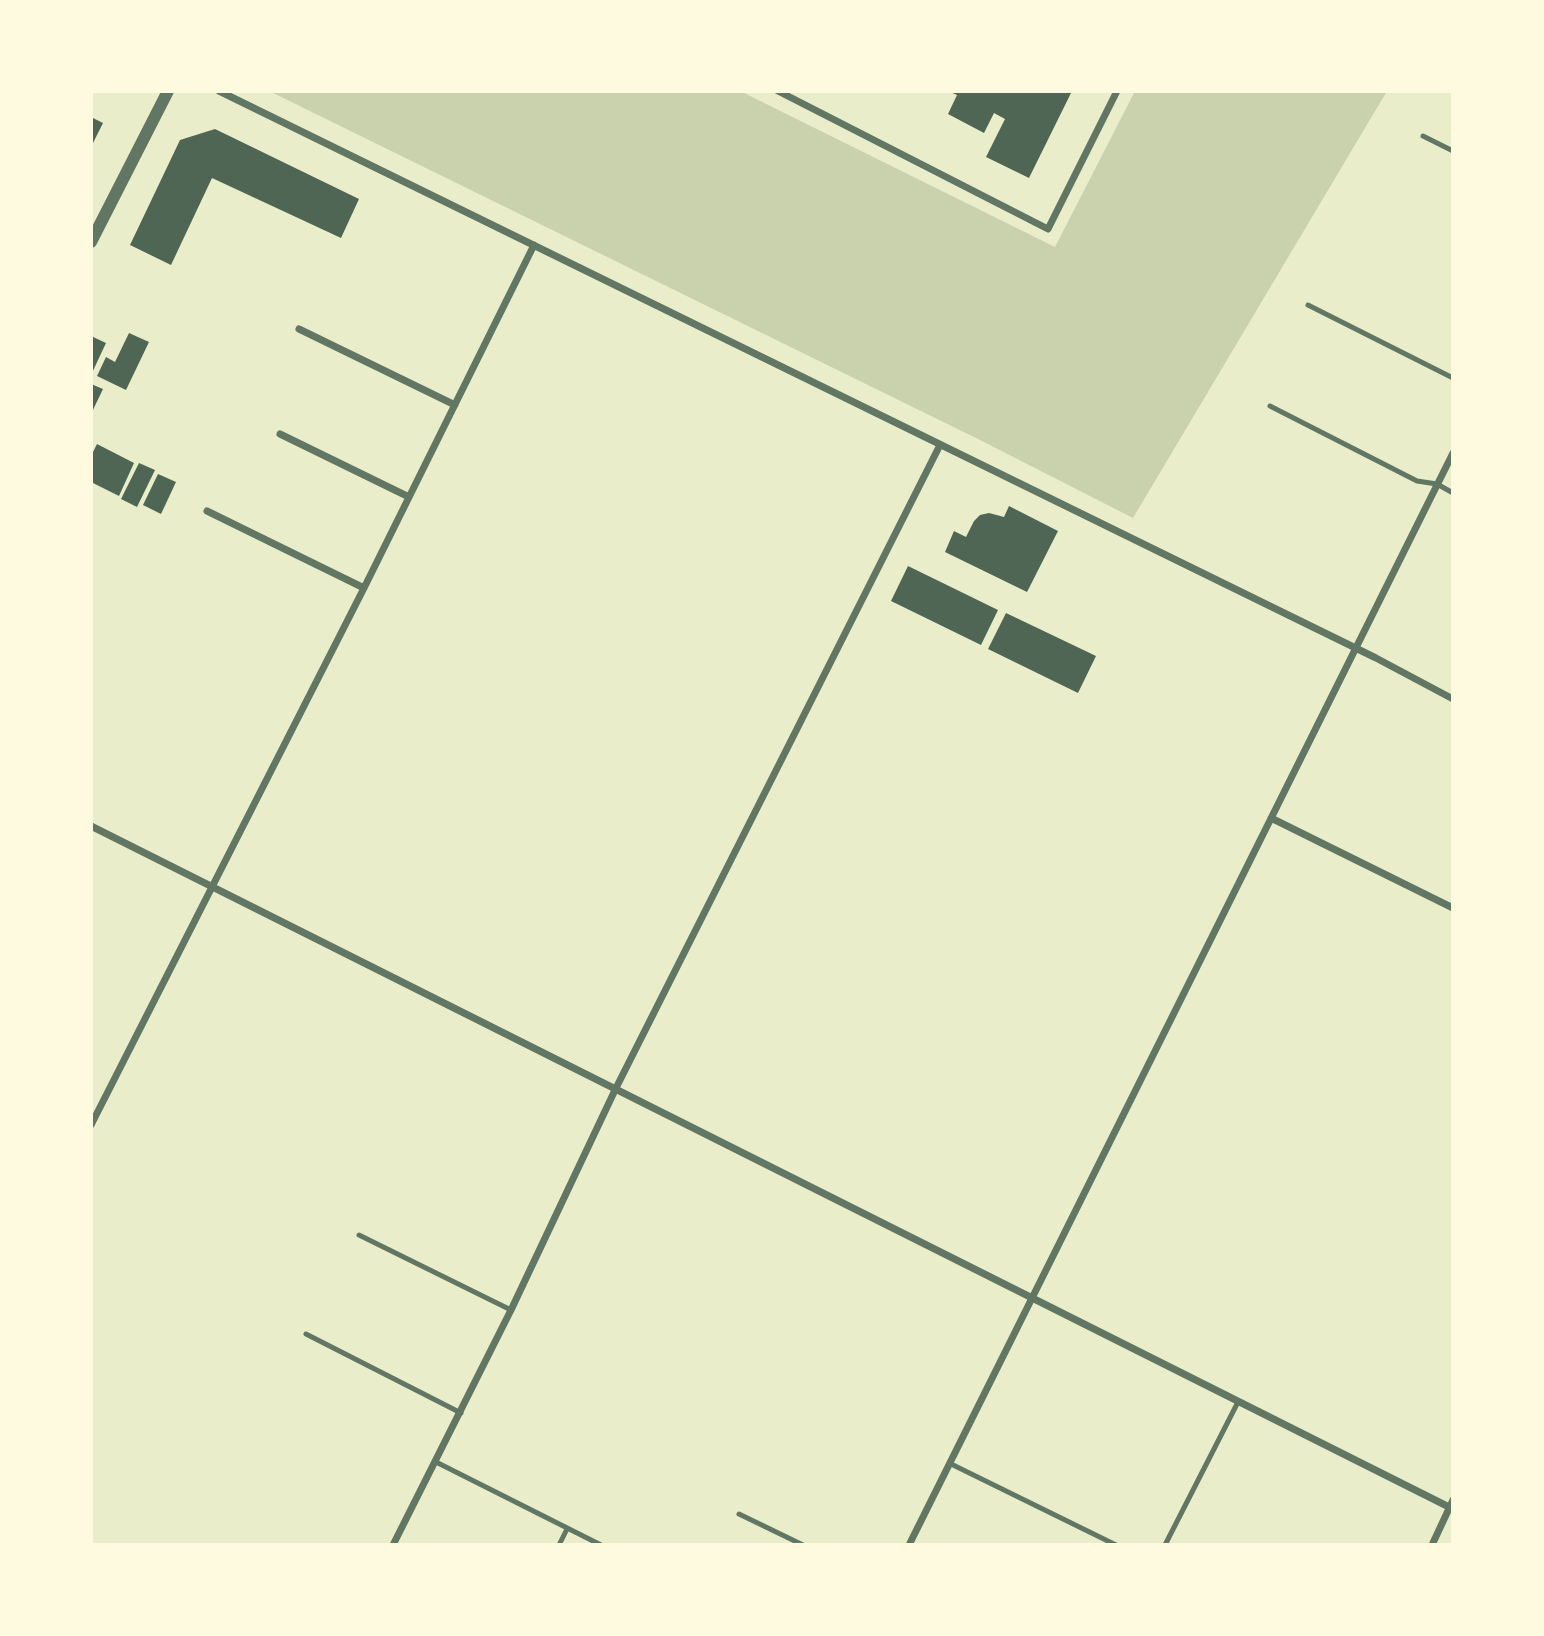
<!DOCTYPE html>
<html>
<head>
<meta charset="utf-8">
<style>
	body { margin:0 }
	#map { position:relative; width:1544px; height:1636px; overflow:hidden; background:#e9edc9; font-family:"Public Sans",sans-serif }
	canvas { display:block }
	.frame { position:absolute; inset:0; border:93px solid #fefae0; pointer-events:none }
</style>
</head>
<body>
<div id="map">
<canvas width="1544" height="1636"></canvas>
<div class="frame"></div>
</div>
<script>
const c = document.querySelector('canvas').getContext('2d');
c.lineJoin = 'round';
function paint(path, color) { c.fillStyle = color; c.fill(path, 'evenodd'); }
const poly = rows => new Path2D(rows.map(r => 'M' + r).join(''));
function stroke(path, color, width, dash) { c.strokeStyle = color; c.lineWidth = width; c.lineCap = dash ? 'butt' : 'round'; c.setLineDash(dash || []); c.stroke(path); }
paint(poly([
	[269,91,740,91,1055,247,1135,91,1387,91,1133,518,980,440]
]), '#cad2ad');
paint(poly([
	[948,91,1072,91,1029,178,986,157,1005,119,994,113,984,133,948,114,957,95],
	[91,117,103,123,91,147],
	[215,129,359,199,341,238,212,178,171,265,130,245,180,140],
	[129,333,149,342,126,390,97,376,106,357,115,362],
	[91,336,106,343,91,375],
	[91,384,103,389,91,414],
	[97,444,134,463,119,496,91,482,91,456],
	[139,463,155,470,137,507,121,499],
	[158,474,176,482,161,514,143,505],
	[1009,506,1058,531,1027,592,945,552,954,531,966,537,974,521,980,515,989,513,1004,517],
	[908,566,998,610,981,645,891,601],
	[1006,613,1096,656,1078,693,988,649]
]), '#4f6655');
stroke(poly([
	[1423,136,1453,151],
	[1308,305,1453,378],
	[1270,406,1417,481,1437,484,1453,493],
	[359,1235,511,1310],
	[306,1334,461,1413],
	[436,1462,601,1545],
	[949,1463,1116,1545],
	[739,1514,803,1545],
	[559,1545,567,1529],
	[1165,1545,1238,1402]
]), '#617663', 5);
stroke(poly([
	[219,91,1376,658,1453,699],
	[778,91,1048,229,1117,91],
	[299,329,455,405],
	[280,434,409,497],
	[207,511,364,588],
	[1271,818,1453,908],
	[91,826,1453,1509],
	[91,1125,364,588,534,245],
	[393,1545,511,1310,616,1088,940,445],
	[909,1545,1453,453],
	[1432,1545,1453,1500]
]), '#617663', 7);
stroke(poly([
	[91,242,168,91]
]), '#617663', 12);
</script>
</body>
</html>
